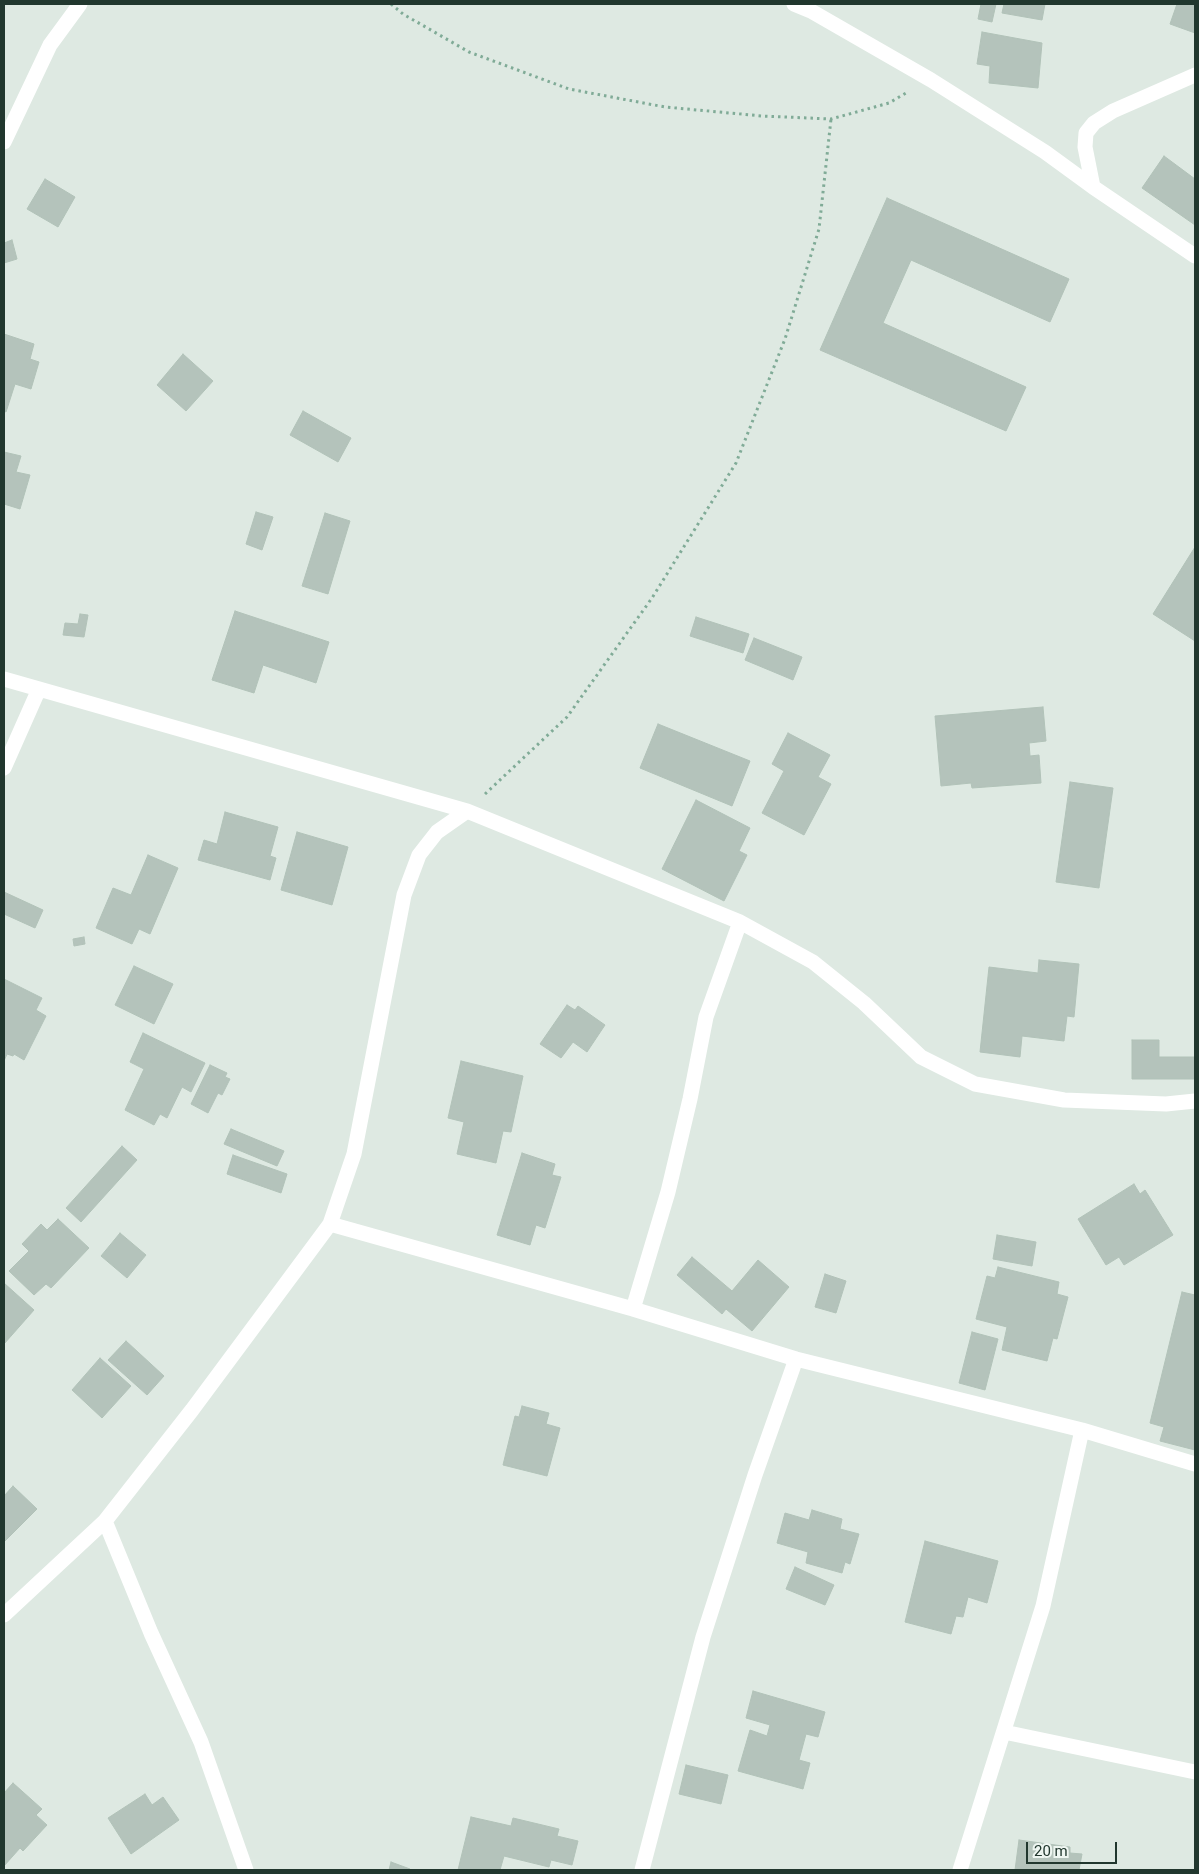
<!DOCTYPE html>
<html>
<head>
<meta charset="utf-8">
<style>
	body { margin:0 }
	#map { position:relative; width:1199px; height:1874px; overflow:hidden; background:#dee9e2; font-family:Roboto,sans-serif }
	canvas { display:block }
	.frame { position:absolute; inset:0; border:5px solid #21372e; pointer-events:none }
	.scale { position:absolute; left:1026px; top:1842px; width:91px; height:22px; box-sizing:border-box; border:2px solid #21372e; border-top:0; padding-left:6px; font-size:15px; line-height:18px; white-space:nowrap; color:#21372e; -webkit-text-stroke:4px #eef6f1; paint-order:stroke }
</style>
</head>
<body>
<div id="map">
<canvas width="1199" height="1874"></canvas>
<div class="frame"></div>
<div class="scale">20 m</div>
</div>
<script>
const c = document.querySelector('canvas').getContext('2d');
c.lineJoin = 'round';
function paint(path, color) { c.fillStyle = color; c.fill(path, 'evenodd'); }
const poly = rows => new Path2D(rows.map(r => 'M' + r).join(''));
function stroke(path, color, width, dash) { c.strokeStyle = color; c.lineWidth = width; c.lineCap = dash ? 'butt' : 'round'; c.setLineDash(dash || []); c.stroke(path); }
const building = poly([
	[981,4,996,4,992,22,978,19,981,4],
	[1004,4,1045,4,1042,20,1002,13,1004,4],
	[1177,4,1195,4,1195,33,1170,24,1177,4],
	[982,32,1042,43,1038,88,989,83,990,66,977,64,982,32],
	[1164,156,1195,179,1195,225,1142,188,1164,156],
	[45,179,75,197,58,227,27,209,45,179],
	[887,198,1069,279,1050,322,911,260,883,323,1026,387,1006,431,820,350,887,198],
	[12,240,17,259,4,263,4,243,12,240],
	[4,334,34,344,30,359,39,362,31,389,15,384,6,412,4,411,4,334],
	[183,354,213,381,186,411,157,385,183,354],
	[303,411,351,438,338,462,290,435,303,411],
	[4,452,21,456,16,472,30,475,20,509,4,504,4,452],
	[256,512,273,517,262,550,246,544,256,512],
	[325,513,350,521,328,594,302,586,325,513],
	[1195,547,1195,641,1153,614,1195,547],
	[235,611,329,642,316,683,263,665,254,693,212,680,235,611],
	[80,614,88,615,84,637,63,635,65,623,78,624,80,614],
	[696,617,749,634,743,653,690,636,696,617],
	[754,638,802,657,793,680,745,660,754,638],
	[1043,707,1046,741,1029,743,1030,756,1039,755,1041,783,972,788,971,783,941,786,935,716,1043,707],
	[658,724,750,761,732,806,640,768,658,724],
	[788,733,830,755,818,777,831,784,804,835,762,813,784,771,772,764,788,733],
	[1070,782,1113,788,1099,888,1056,882,1070,782],
	[696,800,750,828,739,851,747,855,724,901,662,869,696,800],
	[225,812,278,827,270,856,276,858,270,880,198,860,204,840,217,844,225,812],
	[297,832,348,847,332,905,281,890,297,832],
	[148,855,178,868,150,934,139,929,132,944,96,928,113,888,131,895,148,855],
	[4,892,43,910,35,928,4,914,4,892],
	[84,937,85,944,74,946,73,939,84,937],
	[1039,960,1079,964,1074,1017,1067,1016,1064,1041,1022,1036,1020,1057,980,1052,989,967,1038,973,1039,960],
	[134,966,173,984,154,1024,115,1005,134,966],
	[4,979,42,998,36,1010,46,1016,24,1060,14,1054,13,1056,7,1054,4,1061,4,979],
	[567,1005,575,1010,578,1006,605,1025,587,1052,573,1042,561,1058,540,1044,567,1005],
	[143,1033,205,1063,191,1092,182,1087,167,1118,160,1114,154,1125,125,1110,144,1069,130,1062,143,1033],
	[1132,1040,1159,1040,1159,1057,1195,1057,1195,1079,1132,1079,1132,1040],
	[461,1061,523,1076,511,1132,503,1131,496,1163,457,1154,464,1122,448,1118,461,1061],
	[210,1065,227,1073,225,1077,230,1079,222,1095,218,1093,208,1113,191,1104,210,1065],
	[231,1129,284,1151,277,1166,224,1144,231,1129],
	[122,1146,137,1160,81,1222,66,1208,122,1146],
	[522,1153,555,1164,552,1175,561,1177,545,1228,536,1225,530,1245,497,1235,522,1153],
	[233,1155,287,1174,281,1193,227,1174,233,1155],
	[1134,1184,1140,1194,1145,1190,1173,1235,1124,1265,1119,1257,1106,1265,1078,1219,1134,1184],
	[58,1219,89,1248,51,1288,46,1284,34,1295,9,1271,29,1251,22,1244,41,1224,47,1230,58,1219],
	[120,1233,146,1255,127,1278,101,1256,120,1233],
	[997,1235,1036,1242,1032,1266,993,1259,997,1235],
	[692,1257,732,1291,758,1260,789,1287,752,1331,726,1309,722,1314,677,1275,692,1257],
	[998,1267,1059,1282,1057,1294,1068,1297,1057,1339,1053,1338,1047,1361,1002,1350,1007,1327,976,1319,987,1276,995,1278,998,1267],
	[825,1274,846,1281,836,1313,815,1307,825,1274],
	[4,1283,34,1310,4,1344,4,1283],
	[1182,1292,1195,1295,1195,1450,1160,1441,1164,1427,1150,1423,1182,1292],
	[972,1332,998,1339,985,1390,959,1383,972,1332],
	[126,1341,164,1376,147,1395,108,1360,126,1341],
	[100,1358,131,1386,102,1418,72,1390,100,1358],
	[522,1406,549,1413,546,1424,560,1428,547,1476,503,1465,515,1416,519,1417,522,1406],
	[13,1486,37,1509,4,1542,4,1496,13,1486],
	[812,1510,842,1519,840,1529,859,1534,850,1564,845,1562,842,1573,806,1563,808,1552,777,1543,785,1513,809,1520,812,1510],
	[925,1541,998,1561,987,1603,968,1597,963,1617,956,1616,951,1634,905,1622,925,1541],
	[795,1567,834,1585,825,1605,786,1589,795,1567],
	[753,1691,825,1712,818,1737,806,1734,799,1760,810,1763,803,1789,738,1771,750,1730,767,1736,770,1725,746,1718,753,1691],
	[686,1765,728,1775,721,1804,679,1794,686,1765],
	[13,1783,42,1809,36,1815,47,1825,23,1851,20,1848,4,1866,4,1793,13,1783],
	[145,1794,152,1805,163,1797,179,1820,131,1854,108,1818,145,1794],
	[471,1817,511,1826,513,1818,559,1829,557,1836,578,1841,572,1865,551,1860,549,1867,504,1856,500,1870,458,1870,471,1817],
	[1019,1840,1070,1847,1070,1853,1082,1854,1079,1870,1015,1870,1019,1840],
	[391,1862,410,1869,409,1870,389,1870,391,1862]
]);
paint(building, '#b4c3bb');
stroke(building, '#b1c2b8', 1);
stroke(poly([
	[391,4,403,14,469,52,569,89,665,107,762,116,831,119,889,103,906,93],
	[485,794,567,717,652,598,736,463,785,339,819,229,831,119]
]), '#80ab97', 3, [2.5, 4]);
stroke(poly([
	[794,4,811,11,931,80,1045,152,1093,187,1195,256],
	[4,142,50,45,80,4],
	[1093,187,1085,147,1086,133,1094,123,1113,111,1195,75],
	[4,679,467,811,740,922,813,962,864,1003,921,1057,975,1084,1064,1100,1166,1104,1195,1101],
	[4,768,39,689],
	[330,1224,633,1309,796,1359,1082,1430,1195,1464],
	[633,1309,668,1192,690,1099,706,1017,740,922],
	[105,1521,151,1633,201,1742,246,1870],
	[4,1615,105,1521,192,1410,330,1224,354,1154,404,895,419,855,437,832,467,811],
	[1004,1732,1195,1772],
	[642,1870,703,1637,755,1475,796,1359],
	[960,1870,1043,1606,1082,1430]
]), '#fff', 15);
</script>
</body>
</html>
